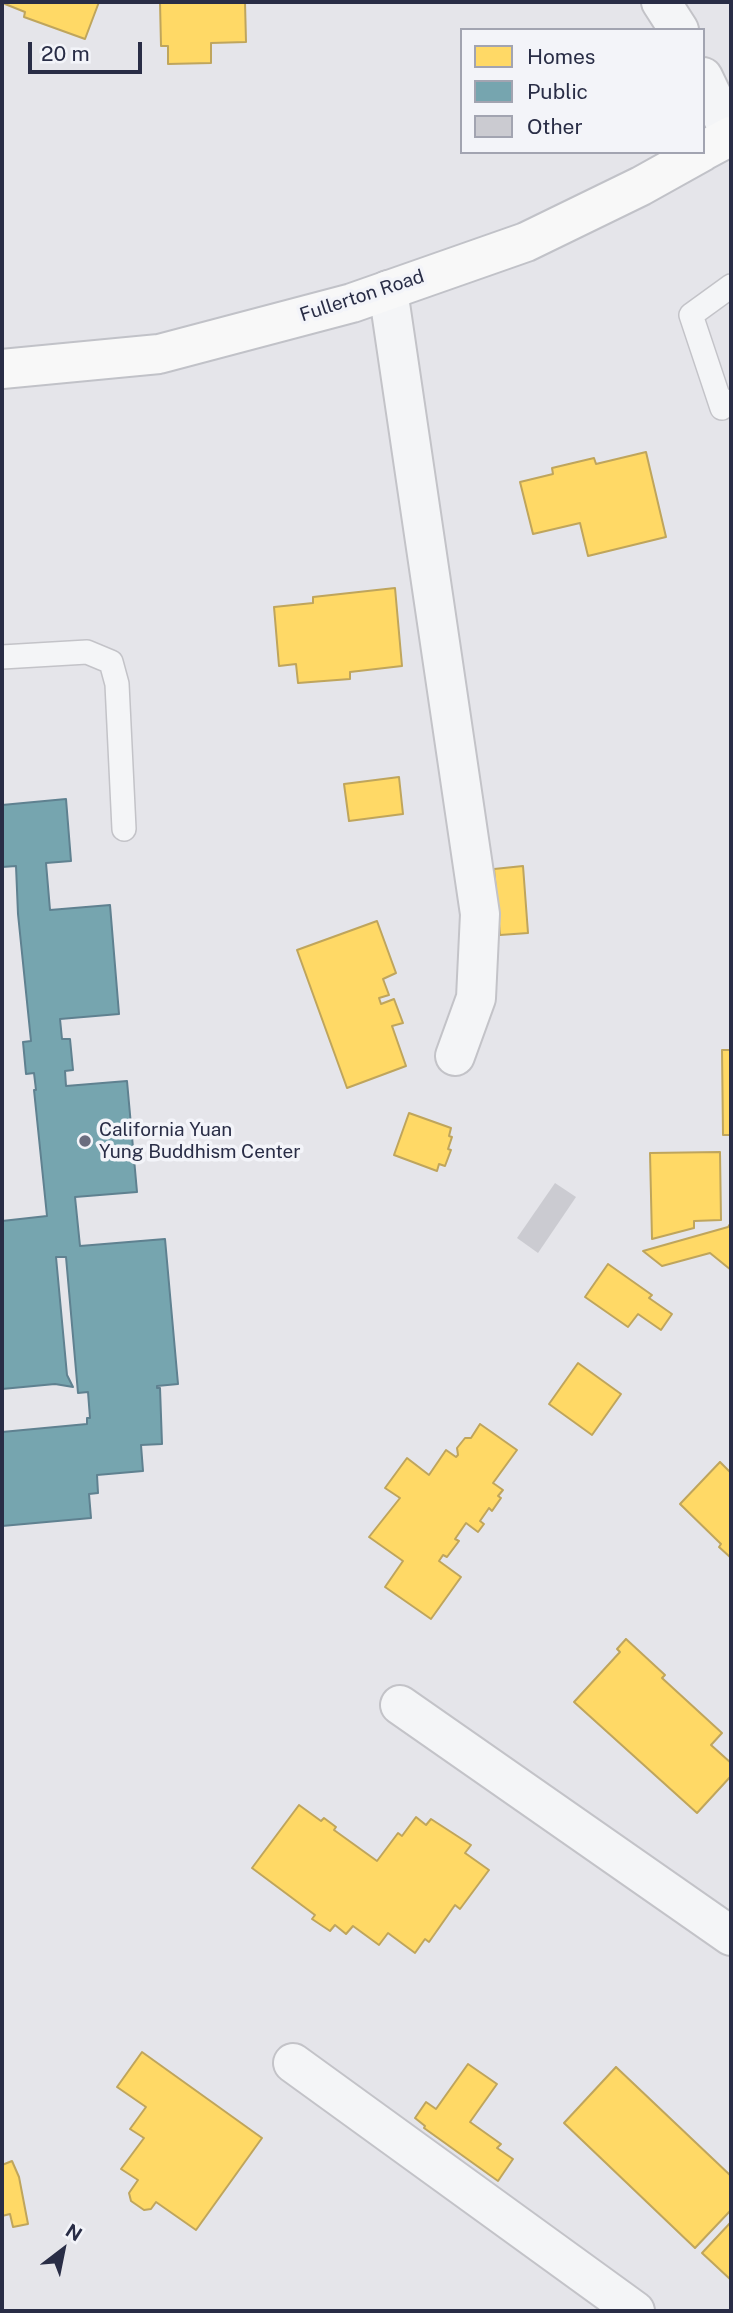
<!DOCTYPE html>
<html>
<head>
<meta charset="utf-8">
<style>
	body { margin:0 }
	#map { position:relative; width:733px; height:2313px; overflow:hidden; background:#e5e5ea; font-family:"Public Sans",sans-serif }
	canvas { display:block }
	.frame { position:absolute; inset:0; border:4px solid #292d46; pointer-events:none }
	.legend { position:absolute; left:460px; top:28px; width:245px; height:126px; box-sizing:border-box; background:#f3f4f9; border:2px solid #a2a4b1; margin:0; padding:9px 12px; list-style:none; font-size:21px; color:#292d46 }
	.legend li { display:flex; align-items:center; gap:14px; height:35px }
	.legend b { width:35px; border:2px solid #a2a4b1 }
	.north { position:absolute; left:28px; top:2215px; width:70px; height:70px; -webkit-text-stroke:5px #f3f4f9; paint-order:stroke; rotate:32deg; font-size:19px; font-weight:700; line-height:28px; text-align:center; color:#292d46 }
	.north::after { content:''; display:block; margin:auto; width:24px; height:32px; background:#292d46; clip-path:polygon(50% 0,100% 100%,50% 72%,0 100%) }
	.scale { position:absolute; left:28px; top:42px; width:114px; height:32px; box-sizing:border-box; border:4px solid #292d46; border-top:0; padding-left:9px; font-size:21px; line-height:24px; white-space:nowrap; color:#292d46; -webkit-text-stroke:5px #f3f4f9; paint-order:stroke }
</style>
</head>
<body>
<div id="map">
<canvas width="733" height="2313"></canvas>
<div class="frame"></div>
<ul class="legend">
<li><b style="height:19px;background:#ffd966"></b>Homes</li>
<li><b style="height:19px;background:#76a5af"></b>Public</li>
<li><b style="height:19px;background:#cbcbd1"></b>Other</li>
</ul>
<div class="north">N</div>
<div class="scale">20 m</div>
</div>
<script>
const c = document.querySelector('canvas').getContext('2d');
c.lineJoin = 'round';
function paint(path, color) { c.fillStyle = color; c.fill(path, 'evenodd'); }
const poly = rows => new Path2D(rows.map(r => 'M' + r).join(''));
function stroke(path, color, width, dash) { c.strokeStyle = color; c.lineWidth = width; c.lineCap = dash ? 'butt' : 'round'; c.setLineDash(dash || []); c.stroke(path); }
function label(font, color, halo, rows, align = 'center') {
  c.font = font + ' "Public Sans",sans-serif'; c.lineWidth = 7; c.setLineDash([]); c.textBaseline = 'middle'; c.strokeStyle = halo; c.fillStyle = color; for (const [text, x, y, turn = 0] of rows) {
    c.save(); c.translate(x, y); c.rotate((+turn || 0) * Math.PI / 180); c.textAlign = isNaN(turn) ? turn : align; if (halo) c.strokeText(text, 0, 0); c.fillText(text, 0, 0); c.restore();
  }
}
const homes = poly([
	[6,2,99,2,85,39,24,17,25,12,5,4,6,2],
	[160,2,245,2,246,42,211,43,211,63,168,64,168,46,161,46,160,2],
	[646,452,666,537,588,556,580,523,533,534,520,482,553,474,552,468,594,458,596,464,646,452],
	[395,588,402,666,350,672,350,679,298,683,296,664,279,666,274,607,313,603,313,597,395,588],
	[399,777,403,814,349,821,344,784,399,777],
	[523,866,528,933,500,935,494,869,523,866],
	[377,921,396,973,383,979,389,995,379,998,381,1004,394,999,403,1023,392,1026,406,1066,347,1088,297,950,377,921],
	[722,1050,731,1050,731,1135,723,1135,722,1050],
	[409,1113,451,1128,449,1136,452,1137,448,1149,451,1150,445,1166,439,1164,437,1171,394,1155,409,1113],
	[720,1152,721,1220,694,1221,694,1228,652,1239,650,1153,720,1152],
	[730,1224,731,1270,710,1253,662,1266,643,1251,728,1227,730,1224],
	[608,1264,652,1295,649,1298,672,1314,661,1330,638,1314,628,1327,585,1297,608,1264],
	[578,1363,621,1394,592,1435,549,1404,578,1363],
	[480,1424,517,1450,493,1483,503,1490,498,1496,501,1498,492,1511,489,1508,480,1521,484,1524,478,1532,466,1523,455,1539,459,1541,447,1557,443,1555,439,1561,461,1577,431,1619,385,1587,403,1561,369,1537,400,1498,385,1488,407,1458,429,1475,446,1450,456,1457,458,1455,457,1448,465,1438,471,1438,480,1424],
	[720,1462,731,1473,730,1557,719,1547,721,1544,680,1504,720,1462],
	[626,1639,665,1675,662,1678,722,1733,711,1745,731,1763,731,1776,697,1813,574,1702,620,1652,617,1649,626,1639],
	[299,1805,321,1821,324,1818,336,1827,334,1830,377,1861,398,1833,402,1836,416,1817,426,1825,431,1819,471,1845,465,1853,489,1870,460,1909,455,1905,429,1942,425,1939,415,1953,388,1933,379,1945,353,1926,346,1934,335,1925,330,1931,312,1919,315,1915,252,1868,299,1805],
	[142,2052,262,2138,196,2230,156,2202,151,2209,144,2210,131,2201,129,2193,138,2180,121,2169,144,2138,130,2129,146,2107,117,2087,142,2052],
	[468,2064,497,2084,470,2122,501,2144,497,2148,513,2159,498,2181,424,2128,425,2126,415,2118,426,2102,436,2109,468,2064],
	[616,2067,731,2176,731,2210,695,2248,564,2123,616,2067],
	[12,2161,19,2177,28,2224,13,2227,10,2214,2,2216,2,2165,12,2161],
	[731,2222,731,2280,702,2253,731,2222]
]);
paint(homes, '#ffd966');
stroke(homes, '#bfa55c', 2);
const public = poly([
	[66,799,71,861,46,863,50,910,110,905,119,1014,60,1019,62,1039,70,1039,73,1070,65,1071,66,1086,127,1081,137,1192,75,1197,80,1246,165,1239,178,1384,157,1386,157,1388,160,1388,162,1444,141,1445,143,1471,97,1475,98,1493,89,1494,91,1518,2,1526,2,1432,87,1424,87,1418,90,1418,88,1392,78,1393,66,1257,56,1257,67,1375,73,1387,55,1384,2,1389,2,1221,47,1216,34,1090,36,1090,34,1073,26,1074,23,1042,31,1041,18,914,16,866,2,867,2,805,66,799]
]);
paint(public, '#76a5af');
stroke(public, '#5f8190', 2);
paint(poly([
	[555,1183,576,1197,538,1253,517,1238]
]), '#cbcbd1');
const lane = poly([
	[731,286,691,315,722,408,731,401],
	[2,657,87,652,111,662,117,684,124,829]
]);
const street = poly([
	[661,2,679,30],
	[703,77,731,135],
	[388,290,480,914,476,998,455,1056],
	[400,1705,731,1936],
	[293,2063,635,2311]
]);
const primary = poly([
	[703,151,731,136],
	[2,369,159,354,352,303,526,242,641,186,702,152]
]);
stroke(lane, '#c3c3c8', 26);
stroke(street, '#c3c3c8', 42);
stroke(primary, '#c1c2c8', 42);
stroke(lane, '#f4f5f7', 23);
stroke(street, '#f4f5f7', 38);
stroke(primary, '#f8f8f8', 38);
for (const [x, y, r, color] of [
	[85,1141,7,"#6b6d7f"]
]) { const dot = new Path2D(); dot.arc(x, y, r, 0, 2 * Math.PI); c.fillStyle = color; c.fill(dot); stroke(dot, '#f3f4f9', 2.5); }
label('19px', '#292d46', '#f3f4f9', [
	["Fullerton Road",362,296,-18]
]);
label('19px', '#292d46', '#f3f4f9', [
	["California Yuan",99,1130],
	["Yung Buddhism Center",99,1152]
], 'left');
</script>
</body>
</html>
